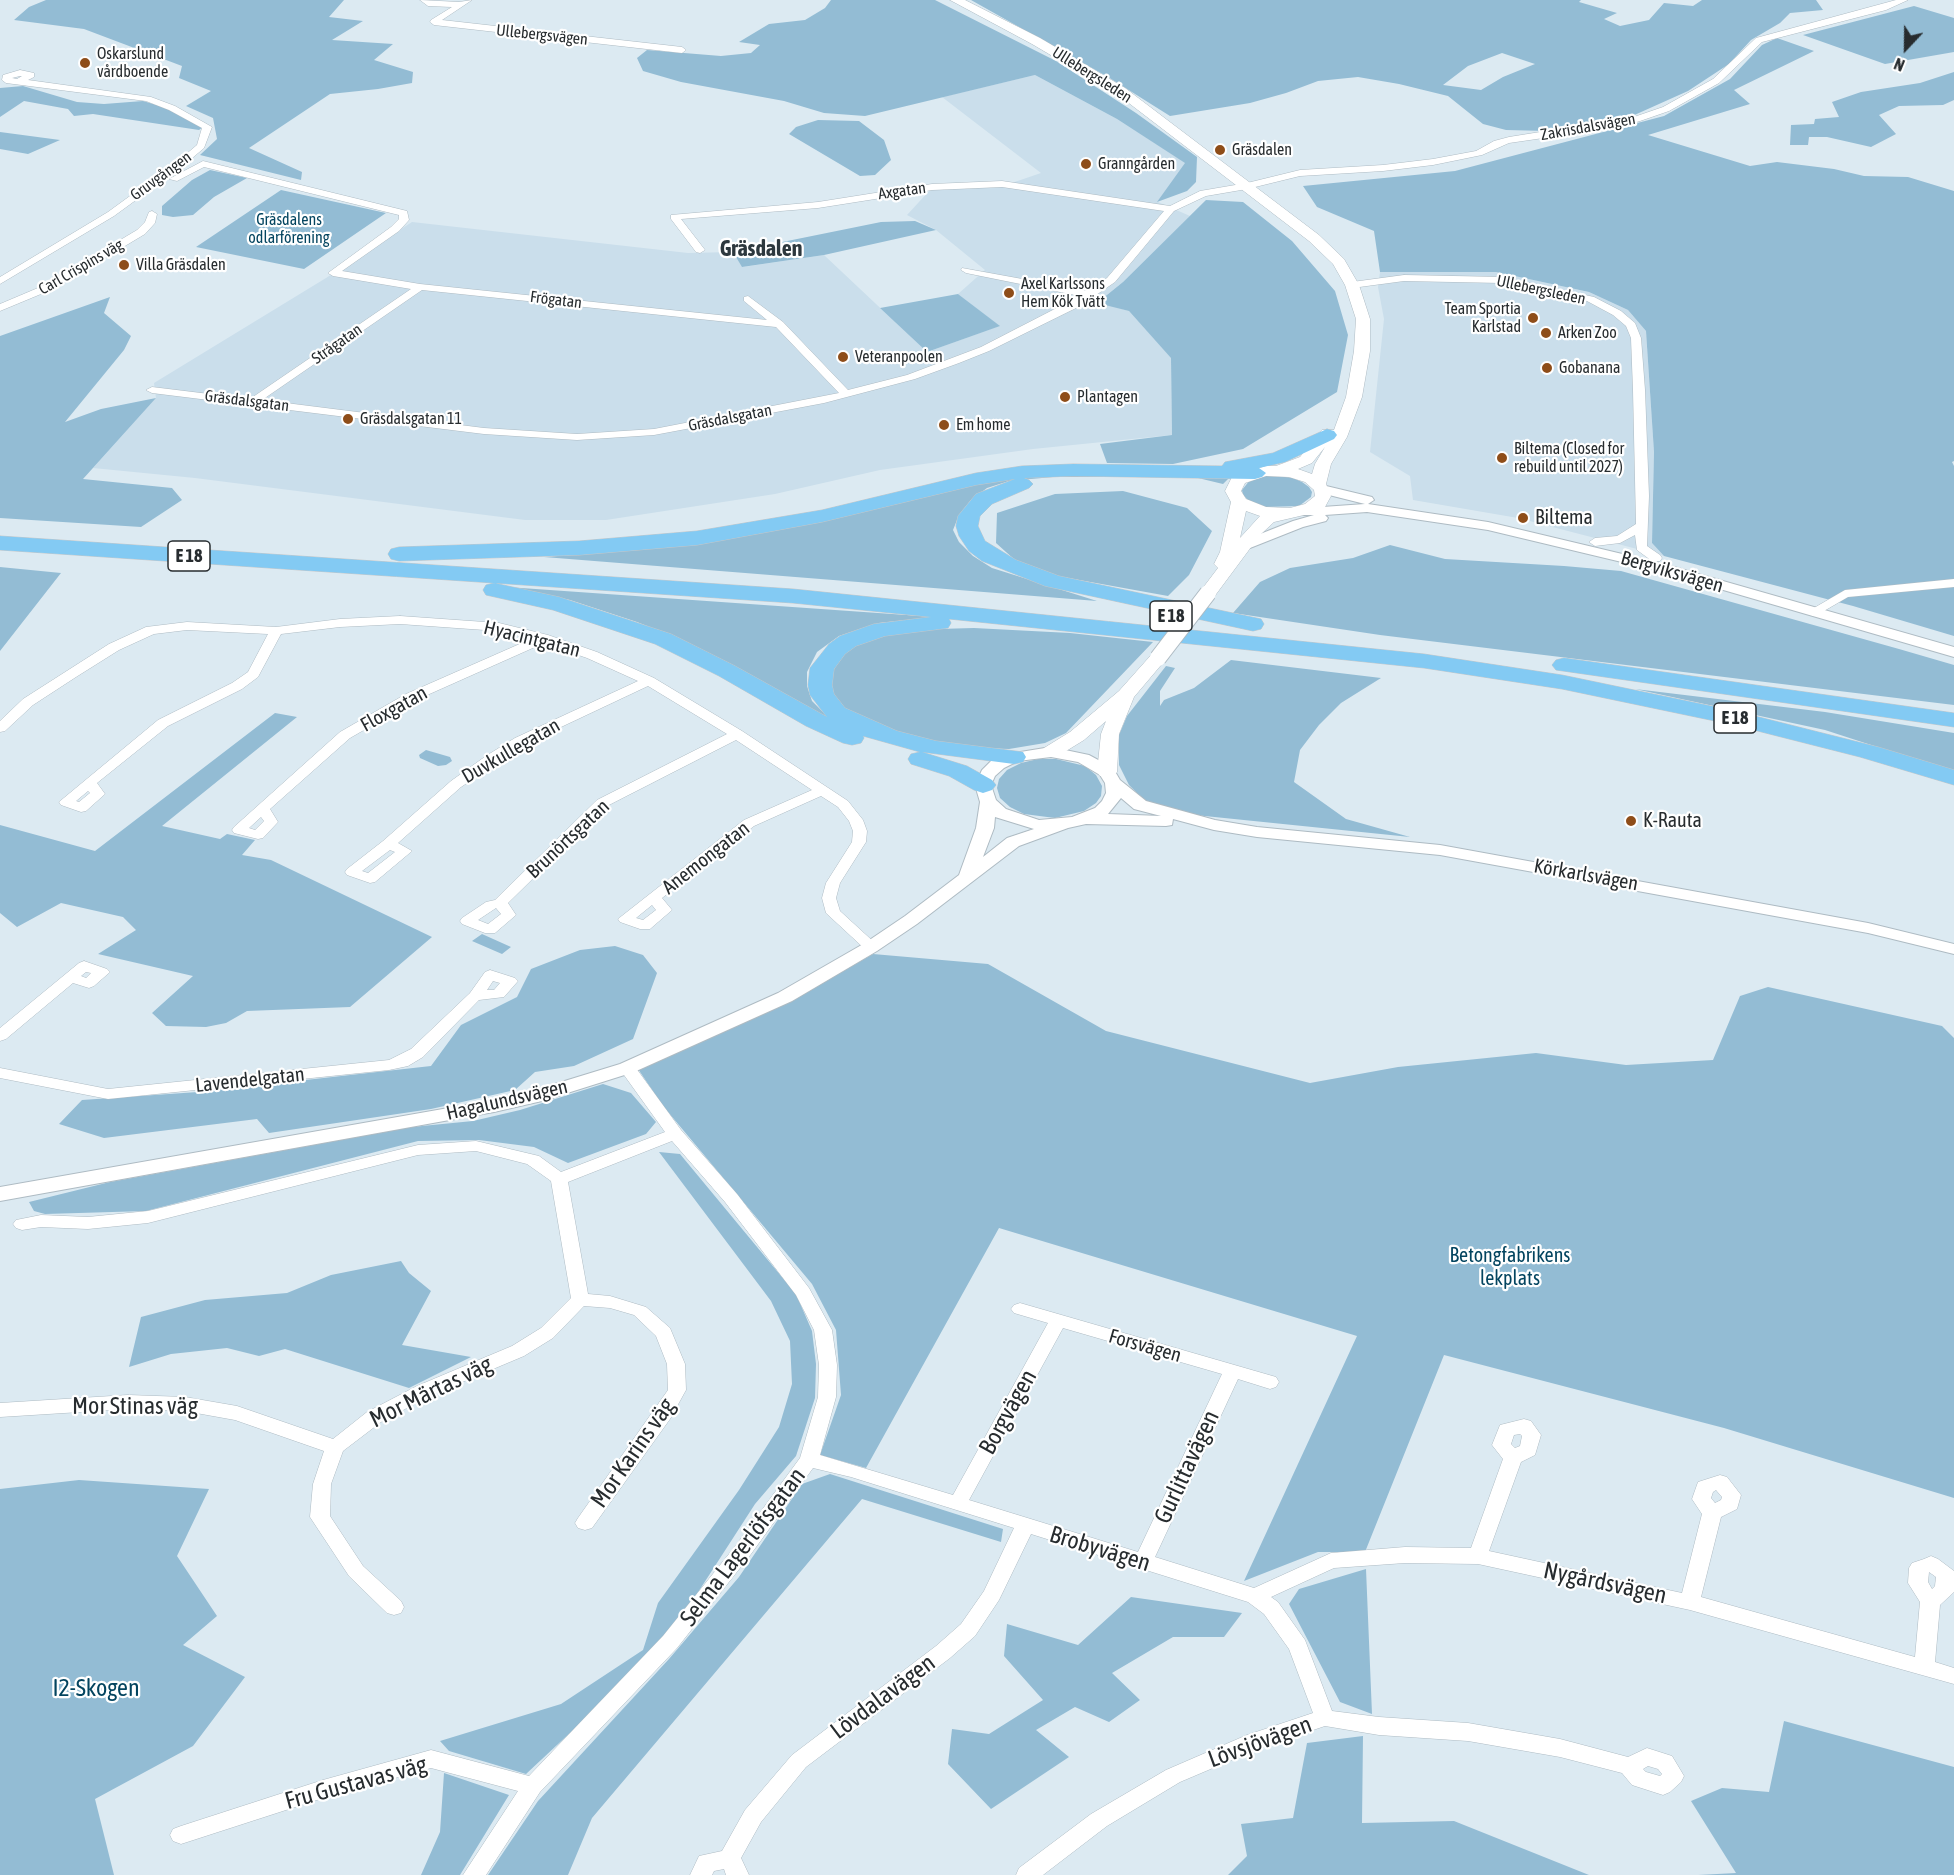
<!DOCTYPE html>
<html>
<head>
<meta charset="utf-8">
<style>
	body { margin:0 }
	#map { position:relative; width:1954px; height:1875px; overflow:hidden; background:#dceaf2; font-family:"Asap Condensed",sans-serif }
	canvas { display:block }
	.north { position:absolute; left:1876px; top:18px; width:60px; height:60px; -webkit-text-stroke:4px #fff; paint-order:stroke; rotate:202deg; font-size:16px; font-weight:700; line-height:24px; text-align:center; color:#272c2f }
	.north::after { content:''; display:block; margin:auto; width:21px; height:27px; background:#272c2f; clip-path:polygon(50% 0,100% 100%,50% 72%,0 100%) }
</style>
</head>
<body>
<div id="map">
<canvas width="1954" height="1875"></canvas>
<div class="north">N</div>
</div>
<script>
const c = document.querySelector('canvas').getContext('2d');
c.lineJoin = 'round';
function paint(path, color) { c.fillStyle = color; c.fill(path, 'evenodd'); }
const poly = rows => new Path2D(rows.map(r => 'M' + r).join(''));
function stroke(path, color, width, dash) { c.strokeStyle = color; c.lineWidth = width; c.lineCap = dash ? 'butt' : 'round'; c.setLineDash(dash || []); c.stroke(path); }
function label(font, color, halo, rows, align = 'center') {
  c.font = font + ' "Asap Condensed",sans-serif'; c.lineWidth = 4.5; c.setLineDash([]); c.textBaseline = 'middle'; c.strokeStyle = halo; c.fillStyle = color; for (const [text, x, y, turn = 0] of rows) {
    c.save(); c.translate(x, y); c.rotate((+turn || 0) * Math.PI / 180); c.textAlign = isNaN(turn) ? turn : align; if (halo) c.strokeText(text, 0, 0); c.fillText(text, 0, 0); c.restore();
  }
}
paint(poly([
	[1035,75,1117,119,1186,163,1158,202,1190,216,1123,282,1098,302,1129,311,1171,357,1172,435,1033,449,880,470,775,494,606,520,525,520,195,478,93,468,156,398,154,383,326,278,412,222,688,253,733,252,743,267,824,255,927,352,999,326,958,294,985,270,936,230,907,215,930,190,1000,187,1041,173,942,97],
	[1380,272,1496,272,1589,292,1628,310,1646,331,1654,452,1652,543,1664,556,1518,518,1413,500,1410,476,1370,452,1384,319,1378,287]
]), '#cadeeb');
paint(poly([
	[46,0,344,0,329,17,363,21,332,40,393,44,374,60,413,72,412,83,378,89,330,94,249,148,302,172,301,180,200,155,217,139,213,118,186,106,211,91,179,78,182,66,84,29,14,20,29,7],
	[831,0,935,0,1056,61,1136,113,1197,157,1196,182,1187,191,1157,202,1185,163,1117,119,1035,75,865,116,824,113,784,101,681,82,643,71,637,58,647,50,721,56,751,53,760,45,739,42,769,24,805,20,825,8],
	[971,0,1581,0,1579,2,1617,13,1604,19,1620,26,1649,20,1664,3,1693,6,1702,0,1816,0,1823,10,1790,13,1780,23,1751,40,1729,64,1688,91,1630,117,1548,131,1506,130,1483,124,1448,96,1399,84,1358,77,1318,81,1286,93,1250,103,1170,116,1108,77],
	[1502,53,1535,64,1503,77,1481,90,1443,85,1468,66],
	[1914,6,1954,18,1954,52,1885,64,1803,35],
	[1777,38,1814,51,1734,90,1750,104,1648,135,1750,166,1777,162,1834,169,1864,176,1908,177,1954,191,1954,461,1952,462,1954,466,1954,636,1853,606,1664,556,1652,543,1654,452,1646,331,1628,310,1589,292,1496,272,1380,272,1374,231,1317,207,1303,186,1455,171,1664,116,1730,79,1762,45],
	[1954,72,1954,100,1943,105,1899,106,1879,115,1896,134,1871,147,1827,137,1809,137,1808,145,1790,145,1791,125,1814,124,1815,119,1839,117,1832,102,1861,92,1920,83],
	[23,86,77,102,104,104,143,101,167,108,203,127,199,130,93,114,74,116,68,109,24,101,0,117,0,88],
	[818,120,859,121,884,140,891,160,875,175,860,176,789,134,796,127],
	[0,132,60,140,28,154,0,149],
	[210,170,247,178,214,197,193,215,173,217,162,215,162,206,192,180],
	[281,190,386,213,304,269,196,247],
	[1206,200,1243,202,1292,241,1335,291,1348,335,1337,392,1243,449,1173,464,1107,463,1100,444,1172,435,1171,358,1129,311,1097,303,1123,282],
	[915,221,936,230,824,255,742,267,733,252,881,222],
	[958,294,1000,326,927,352,880,308],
	[110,297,104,313,131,336,124,350,65,422,101,409,156,398,83,479,172,488,182,500,141,527,0,518,0,336],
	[1232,475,1223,484,1198,478,1165,477,1053,477,1009,481,987,488,971,500,959,515,953,530,959,542,973,556,992,568,1097,601,544,557,598,553,982,482,1025,476],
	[1270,475,1293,478,1302,482,1309,487,1312,492,1311,497,1299,506,1266,507,1248,500,1243,495,1242,490,1250,480],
	[1123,491,1187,508,1212,531,1189,575,1168,596,1057,576,1016,561,996,543,997,513,1055,494],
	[1390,545,1445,559,1564,566,1621,571,1899,649,1954,665,1954,705,1380,635,1233,613,1260,582,1290,568,1353,558],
	[0,567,61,573,0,651],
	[507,587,935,617,879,623,839,636,817,652,807,672,807,686,812,701,828,717,821,719,684,641,637,622,570,600],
	[974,628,1070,633,1153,642,1066,733,1045,743,1009,749,945,747,894,733,844,713,829,691,836,656,861,642,902,630],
	[1231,660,1381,678,1341,703,1319,725,1300,750,1294,782,1346,819,1410,837,1195,815,1147,803,1129,785,1119,765,1119,735,1127,716,1166,666,1175,668,1160,691,1160,706,1164,700,1194,688],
	[1635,689,1825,712,1954,733,1954,772,1825,730],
	[275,713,297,717,162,826,220,839,227,834,255,840,242,855,271,860,432,937,350,1007,247,1011,226,1023,206,1027,166,1026,152,1013,193,976,98,954,136,930,123,917,61,903,17,927,0,913,0,825,95,851],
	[426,750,450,757,452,761,446,765,438,766,420,758,419,755],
	[1038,759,1056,759,1085,766,1096,775,1102,786,1101,796,1096,803,1084,811,1055,818,1024,814,1010,807,1000,798,997,788,999,779,1007,770,1021,763],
	[482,934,511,947,502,954,472,941],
	[615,946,643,955,657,973,633,1039,574,1066,535,1072,515,1090,431,1109,269,1133,257,1119,104,1138,59,1124,82,1100,198,1092,431,1066,461,1025,517,997,531,969,580,950],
	[873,954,988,964,1106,1031,1310,1083,1398,1067,1536,1053,1626,1065,1713,1060,1740,996,1768,987,1942,1026,1954,1038,1954,1498,1724,1428,1444,1355,1365,1552,1318,1552,1244,1581,1357,1336,999,1228,866,1468,820,1455,841,1395,836,1330,812,1284,663,1106,638,1069,791,1001],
	[603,1084,631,1093,656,1122,646,1134,568,1163,534,1147,479,1140,418,1141,146,1211,45,1214,34,1211,29,1202,110,1182,412,1127,473,1121,520,1110],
	[659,1152,680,1154,796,1294,812,1331,816,1364,815,1398,796,1456,755,1504,684,1614,648,1660,526,1774,449,1751,440,1741,561,1704,643,1650,658,1603,739,1490,779,1427,792,1384,790,1341,771,1301],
	[401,1261,409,1273,431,1291,402,1345,471,1357,409,1388,285,1349,259,1356,227,1348,171,1354,129,1367,141,1317,205,1300,287,1293,331,1275],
	[830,1474,1003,1529,1001,1542,862,1499,592,1818,568,1875,488,1875,538,1801,669,1659,739,1577,802,1484],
	[79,1480,209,1489,177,1556,217,1616,183,1645,245,1677,193,1746,95,1799,114,1875,0,1875,0,1489],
	[1366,1569,1372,1714,1340,1702,1289,1604,1299,1589],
	[1131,1597,1242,1613,1224,1637,1173,1637,1112,1673,1140,1700,1109,1722,1075,1707,1036,1730,1069,1757,991,1809,948,1764,952,1729,989,1734,1043,1700,1004,1656,1007,1624,1078,1645],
	[1784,1721,1954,1767,1954,1875,1698,1875,1736,1873,1691,1801,1722,1788,1769,1792],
	[1363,1736,1362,1823,1454,1821,1589,1875,1228,1875,1247,1856,1241,1824,1293,1818,1307,1743],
	[444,1773,509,1795,460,1875,421,1875,440,1832]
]), '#93bcd4');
const minor = poly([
	[420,0,459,2,472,0,442,20,682,47,686,50,682,53,434,25,430,22,431,20,452,7,428,6,420,0],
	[1896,0,1908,0,1886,10,1762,42,1719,83,1669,111,1640,121,1619,127,1509,143,1482,155,1433,165,1383,171,1300,176,1247,189,1206,196,1174,211,1115,282,1080,306,989,351,959,363,915,379,824,403,654,435,577,440,484,434,152,393,146,390,152,387,250,399,411,289,333,276,328,273,391,227,399,219,399,215,204,167,177,181,169,179,203,161,407,211,409,220,399,231,342,271,420,284,767,320,744,301,744,297,748,296,783,322,848,390,907,375,981,347,1080,296,966,273,961,270,962,268,1088,291,1107,278,1164,211,1002,187,932,190,818,208,681,219,705,250,700,253,696,252,671,219,671,215,818,202,932,184,1002,181,1170,206,1200,191,1247,183,1300,170,1383,165,1433,159,1476,151,1494,141,1509,137,1634,117,1663,107,1713,79,1756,38,1896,0],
	[422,290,776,327,839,393,654,429,577,434,484,428,262,400,422,290],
	[20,70,34,73,34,77,28,80,151,97,175,106,212,127,204,148,184,165,114,216,0,284,0,277,108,212,178,161,197,145,202,128,169,110,146,101,6,83,2,80,3,75,20,70],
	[20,76,22,76,17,79,12,78,20,76],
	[152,211,157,214,155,223,145,234,53,289,0,311,0,304,45,285,137,230,145,222,149,212,152,211],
	[1404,275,1502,277,1594,297,1621,311,1635,323,1641,338,1645,390,1649,496,1647,546,1660,555,1662,558,1660,561,1652,561,1637,550,1635,535,1620,543,1595,546,1589,542,1595,538,1617,536,1636,524,1633,390,1631,338,1626,326,1613,315,1587,301,1502,283,1404,281,1352,288,1347,285,1352,282,1404,275],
	[1954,579,1954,587,1848,597,1817,615,1813,616,1807,612,1845,590,1954,579],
	[400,616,499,623,548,635,597,652,654,678,742,731,848,801,863,820,867,831,866,842,840,883,836,898,840,911,876,944,879,947,876,950,866,950,826,913,822,898,826,883,852,842,853,831,849,821,838,807,821,796,754,826,662,898,672,910,650,929,640,929,620,922,618,919,744,820,812,790,736,740,607,806,508,903,516,915,495,933,485,933,462,924,460,921,462,918,486,902,495,900,597,800,727,734,648,686,525,744,461,787,398,843,412,851,375,882,370,883,347,875,345,872,347,869,383,841,451,781,486,756,515,738,638,681,587,658,544,643,416,700,350,738,270,809,278,822,263,838,258,839,234,833,232,830,234,827,340,732,406,694,531,639,499,631,400,624,340,627,281,634,258,677,242,689,168,726,97,783,105,794,86,811,81,812,61,805,59,802,158,720,232,683,248,672,268,634,187,630,154,634,119,650,76,677,33,705,5,731,0,732,0,721,23,699,109,644,146,627,187,622,276,627,340,619,400,616],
	[88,791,90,793,79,802,76,801,88,791],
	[261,817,264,821,255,830,249,828,261,817],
	[390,850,395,852,368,873,362,871,390,850],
	[652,905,656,910,643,920,636,918,652,905],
	[496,908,501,914,488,924,478,920,496,908],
	[84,961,107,969,110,972,94,986,89,988,73,983,6,1039,0,1041,0,1028,79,963,84,961],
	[86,972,91,973,86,978,81,976,86,972],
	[490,970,515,978,518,981,504,997,479,1000,423,1057,408,1066,389,1070,108,1099,0,1078,0,1068,108,1089,389,1060,411,1049,470,993,485,972,490,970],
	[493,981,500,983,494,990,487,990,493,981],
	[627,1063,633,1064,681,1130,737,1194,809,1288,832,1330,837,1365,836,1397,820,1455,953,1495,1048,1323,1014,1313,1011,1309,1014,1305,1020,1303,1276,1377,1279,1382,1276,1387,1270,1389,1238,1379,1155,1557,1254,1588,1331,1553,1405,1547,1471,1548,1503,1459,1492,1445,1500,1425,1524,1419,1531,1421,1541,1435,1535,1455,1521,1462,1489,1551,1682,1593,1702,1514,1692,1499,1698,1482,1720,1475,1727,1477,1741,1495,1737,1509,1721,1517,1701,1597,1915,1657,1920,1602,1908,1583,1909,1568,1912,1563,1924,1559,1931,1556,1938,1559,1954,1571,1954,1592,1940,1605,1935,1662,1954,1668,1954,1684,1690,1610,1478,1564,1405,1563,1334,1568,1271,1597,1278,1602,1305,1640,1332,1711,1379,1717,1468,1723,1560,1739,1628,1757,1647,1748,1672,1756,1684,1776,1681,1782,1670,1792,1663,1795,1632,1785,1622,1773,1560,1757,1468,1741,1379,1735,1325,1726,1260,1748,1180,1782,1107,1826,1043,1875,1016,1875,1019,1868,1091,1814,1166,1770,1247,1735,1313,1713,1289,1649,1264,1614,1248,1602,1031,1534,999,1600,975,1636,950,1658,806,1767,761,1822,741,1858,749,1875,726,1875,724,1869,714,1871,712,1875,690,1875,699,1856,722,1851,745,1810,792,1755,936,1646,961,1624,984,1591,1014,1528,851,1477,813,1468,751,1554,677,1648,540,1792,486,1875,463,1875,518,1791,431,1768,323,1798,181,1844,173,1841,170,1835,173,1829,181,1826,323,1780,431,1750,529,1776,663,1636,737,1544,800,1458,818,1397,819,1365,814,1330,796,1295,725,1202,672,1141,568,1182,588,1294,610,1296,646,1307,670,1328,685,1364,686,1390,670,1419,592,1528,585,1530,578,1528,575,1523,578,1518,668,1390,667,1364,656,1336,634,1315,610,1308,584,1306,553,1338,524,1356,429,1396,381,1422,343,1451,331,1484,330,1516,363,1566,401,1601,404,1607,401,1613,394,1615,387,1613,349,1576,310,1517,313,1484,324,1451,235,1420,185,1411,128,1409,0,1417,0,1403,128,1395,185,1397,237,1406,333,1439,367,1412,417,1386,512,1346,541,1328,571,1298,551,1181,527,1164,476,1151,418,1155,148,1223,88,1229,41,1227,22,1230,16,1228,13,1224,16,1220,41,1215,88,1217,148,1211,418,1145,476,1141,539,1156,561,1172,665,1132,619,1068,627,1063],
	[1063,1328,1222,1374,1138,1552,969,1500,1063,1328],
	[1520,1434,1522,1436,1520,1446,1515,1448,1511,1444,1514,1435,1520,1434],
	[1716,1490,1722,1497,1721,1500,1715,1503,1711,1498,1713,1492,1716,1490],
	[1929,1572,1936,1577,1935,1586,1932,1589,1928,1582,1929,1572],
	[1648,1766,1658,1769,1662,1774,1660,1776,1646,1772,1643,1769,1648,1766]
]);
const tertiary = poly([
	[1322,485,1372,497,1374,500,1368,504,1488,522,1660,563,1954,647,1954,657,1651,569,1488,530,1367,512,1325,515,1328,518,1326,521,1303,527,1250,548,1240,548,1238,545,1240,542,1293,521,1314,515,1294,515,1292,512,1294,509,1365,504,1317,492,1315,489,1322,485],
	[1051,747,1089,755,1113,768,1120,780,1146,801,1215,820,1257,827,1440,845,1868,923,1954,944,1954,954,1868,933,1440,855,1257,837,1214,830,1173,819,1172,825,1166,826,1086,824,1068,828,1019,846,917,924,877,951,792,1001,634,1072,542,1101,494,1112,0,1201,0,1187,494,1100,532,1091,620,1064,778,993,865,943,905,916,959,875,976,828,980,802,975,785,982,770,992,760,1008,754,1051,747],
	[1051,757,1078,762,1100,775,1105,783,1106,793,1102,801,1095,808,1072,817,1039,820,1006,809,996,800,991,785,995,776,1004,768,1018,761,1051,757],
	[1121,798,1134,809,1161,816,1108,814,1121,798],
	[995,817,1034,829,1007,838,983,857,994,828,995,817]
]);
const secondary = poly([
	[950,0,965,0,1040,38,1125,88,1319,235,1344,259,1359,285,1370,319,1370,351,1362,397,1347,437,1331,464,1326,484,1331,496,1325,507,1317,512,1274,522,1260,535,1214,597,1202,597,1199,593,1218,568,1214,564,1220,552,1231,502,1225,491,1232,477,1266,466,1276,466,1300,457,1322,430,1334,430,1346,397,1354,351,1356,319,1345,285,1333,264,1309,241,1117,94,1032,44,950,0],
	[1325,447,1315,464,1312,474,1298,469,1312,463,1325,447],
	[1266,476,1289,477,1305,482,1314,490,1315,496,1305,504,1290,508,1266,507,1246,499,1241,491,1245,483,1266,476],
	[1246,511,1260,516,1240,538,1246,511],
	[1158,653,1164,654,1167,658,1134,697,1119,734,1117,772,1114,776,1100,776,1097,772,1101,734,1106,721,1084,740,1058,756,1044,756,1041,752,1044,748,1070,732,1119,691,1152,654,1158,653]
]);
const motorway = poly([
	[1327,429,1334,431,1337,435,1334,439,1285,462,1259,468,1266,473,1262,477,1255,479,1073,476,1024,478,1029,480,1033,484,1029,488,992,504,980,516,978,526,985,541,1016,560,1059,576,1261,619,1264,624,1261,629,1253,631,1045,586,982,561,969,551,959,536,956,526,958,516,976,494,1015,479,976,485,822,522,697,545,579,555,399,561,391,559,388,554,391,549,399,547,579,541,697,531,822,510,976,473,1022,466,1073,464,1222,466,1225,462,1273,453,1327,429],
	[0,536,793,589,1424,654,1562,675,1735,711,1878,747,1954,770,1954,785,1860,757,1734,725,1562,689,1424,668,949,619,951,623,948,628,885,636,856,646,845,654,834,669,832,685,834,694,845,708,897,731,936,741,1023,752,1026,757,1023,762,1014,764,922,752,967,766,992,780,996,785,992,790,983,793,974,790,949,776,911,764,908,759,911,754,920,752,863,736,864,738,861,743,852,745,843,743,806,726,719,676,655,644,553,610,486,595,483,590,486,585,494,583,559,597,671,634,735,666,827,717,810,695,808,685,810,668,829,644,840,636,874,624,931,617,793,603,0,550,0,536],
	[1564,658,1954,713,1954,727,1556,670,1552,665,1556,660,1564,658]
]);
stroke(minor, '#aebbc3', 1);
stroke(tertiary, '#aebbc3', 2);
stroke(secondary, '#aebbc3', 1);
stroke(motorway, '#c7c8c9', 1);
paint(minor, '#fff');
paint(tertiary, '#fff');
paint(secondary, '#fff');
paint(motorway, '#83caf3');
const secondaryBridge = poly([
	[1158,658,1208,593]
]);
stroke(secondaryBridge, '#aebbc3', 18, []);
stroke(secondaryBridge, '#fff', 16);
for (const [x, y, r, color] of [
	[85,63,6,"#8e4d19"],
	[1220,150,6,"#8e4d19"],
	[1086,164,6,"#8e4d19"],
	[124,265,6,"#8e4d19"],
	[1009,293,6,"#8e4d19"],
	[1533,318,6,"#8e4d19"],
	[1546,333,6,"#8e4d19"],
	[843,357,6,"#8e4d19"],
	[1547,368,6,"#8e4d19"],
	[1065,397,6,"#8e4d19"],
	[348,419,6,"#8e4d19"],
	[944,425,6,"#8e4d19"],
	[1502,458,6,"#8e4d19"],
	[1523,518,6,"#8e4d19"],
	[1631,821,6,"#8e4d19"]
]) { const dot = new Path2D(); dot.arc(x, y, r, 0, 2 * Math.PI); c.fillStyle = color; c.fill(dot); stroke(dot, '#fff', 2); }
label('16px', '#272c2f', '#fff', [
	["Ullebergsvägen",542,35,6],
	["Ullebergsleden",1092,75,32],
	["Zakrisdalsvägen",1588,127,-10],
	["Gruvgången",161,176,-36],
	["Axgatan",902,191,-8],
	["Carl Crispins väg",81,267,-30],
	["Ullebergsleden",1541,290,12],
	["Frögatan",556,300,7],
	["Strågatan",337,344,-35],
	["Gräsdalsgatan",247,401,7],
	["Gräsdalsgatan",730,418,-11]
]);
label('16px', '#272c2f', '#fff', [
	["Oskarslund",97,54],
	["vårdboende",97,72],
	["Gräsdalen",1232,150],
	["Granngården",1098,164],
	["Villa Gräsdalen",136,265],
	["Axel Karlssons",1021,284],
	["Hem Kök Tvätt",1021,302],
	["Team Sportia",1521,309,"right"],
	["Karlstad",1521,327,"right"],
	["Arken Zoo",1558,333],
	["Veteranpoolen",855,357],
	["Gobanana",1559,368],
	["Plantagen",1077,397],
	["Gräsdalsgatan 11",360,419],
	["Em home",956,425],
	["Biltema (Closed for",1514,449],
	["rebuild until 2027)",1514,467]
], 'left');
label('16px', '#03445f', '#fff', [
	["Gräsdalens",289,220],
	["odlarförening",289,238]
]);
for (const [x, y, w] of [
	[189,556,42],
	[1171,616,42],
	[1735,718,42]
]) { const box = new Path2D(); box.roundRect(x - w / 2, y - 15, w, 30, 4.5); c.fillStyle = '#fff'; c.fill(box); stroke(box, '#272c2f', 1.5); }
label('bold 18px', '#272c2f', null, [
	["E 18",189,556],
	["E 18",1171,616],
	["E 18",1735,718]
]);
label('20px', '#272c2f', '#fff', [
	["Biltema",1535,518],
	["K-Rauta",1643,821]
], 'left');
label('20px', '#272c2f', '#fff', [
	["Bergviksvägen",1672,572,16],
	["Hyacintgatan",532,639,14],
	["Floxgatan",394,709,-29],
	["Duvkullegatan",511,751,-30],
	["Brunörtsgatan",568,839,-43],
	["Anemongatan",706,858,-38],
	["Körkarlsvägen",1586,875,10],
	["Lavendelgatan",250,1080,-6],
	["Hagalundsvägen",507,1100,-13],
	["Forsvägen",1145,1346,16]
]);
label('20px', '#03445f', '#fff', [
	["Betongfabrikens",1510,1256],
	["lekplats",1510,1279]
]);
label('bold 22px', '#2d383e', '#fff', [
	["Gräsdalen",761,249]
]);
label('24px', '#272c2f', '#fff', [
	["Mor Märtas väg",431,1392,-26],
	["Mor Stinas väg",135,1406],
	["Borgvägen",1008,1412,-61],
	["Mor Karins väg",633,1453,-55],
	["Gurlittavägen",1187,1467,-65],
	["Selma Lagerlöfsgatan",743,1547,-53],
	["Brobyvägen",1100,1549,17],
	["Nygårdsvägen",1605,1583,12],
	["Lövdalavägen",883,1697,-37],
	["Lövsjövägen",1260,1742,-20],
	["Fru Gustavas väg",356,1783,-15]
]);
label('24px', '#03445f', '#fff', [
	["I2-Skogen",96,1688]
]);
</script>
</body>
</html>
